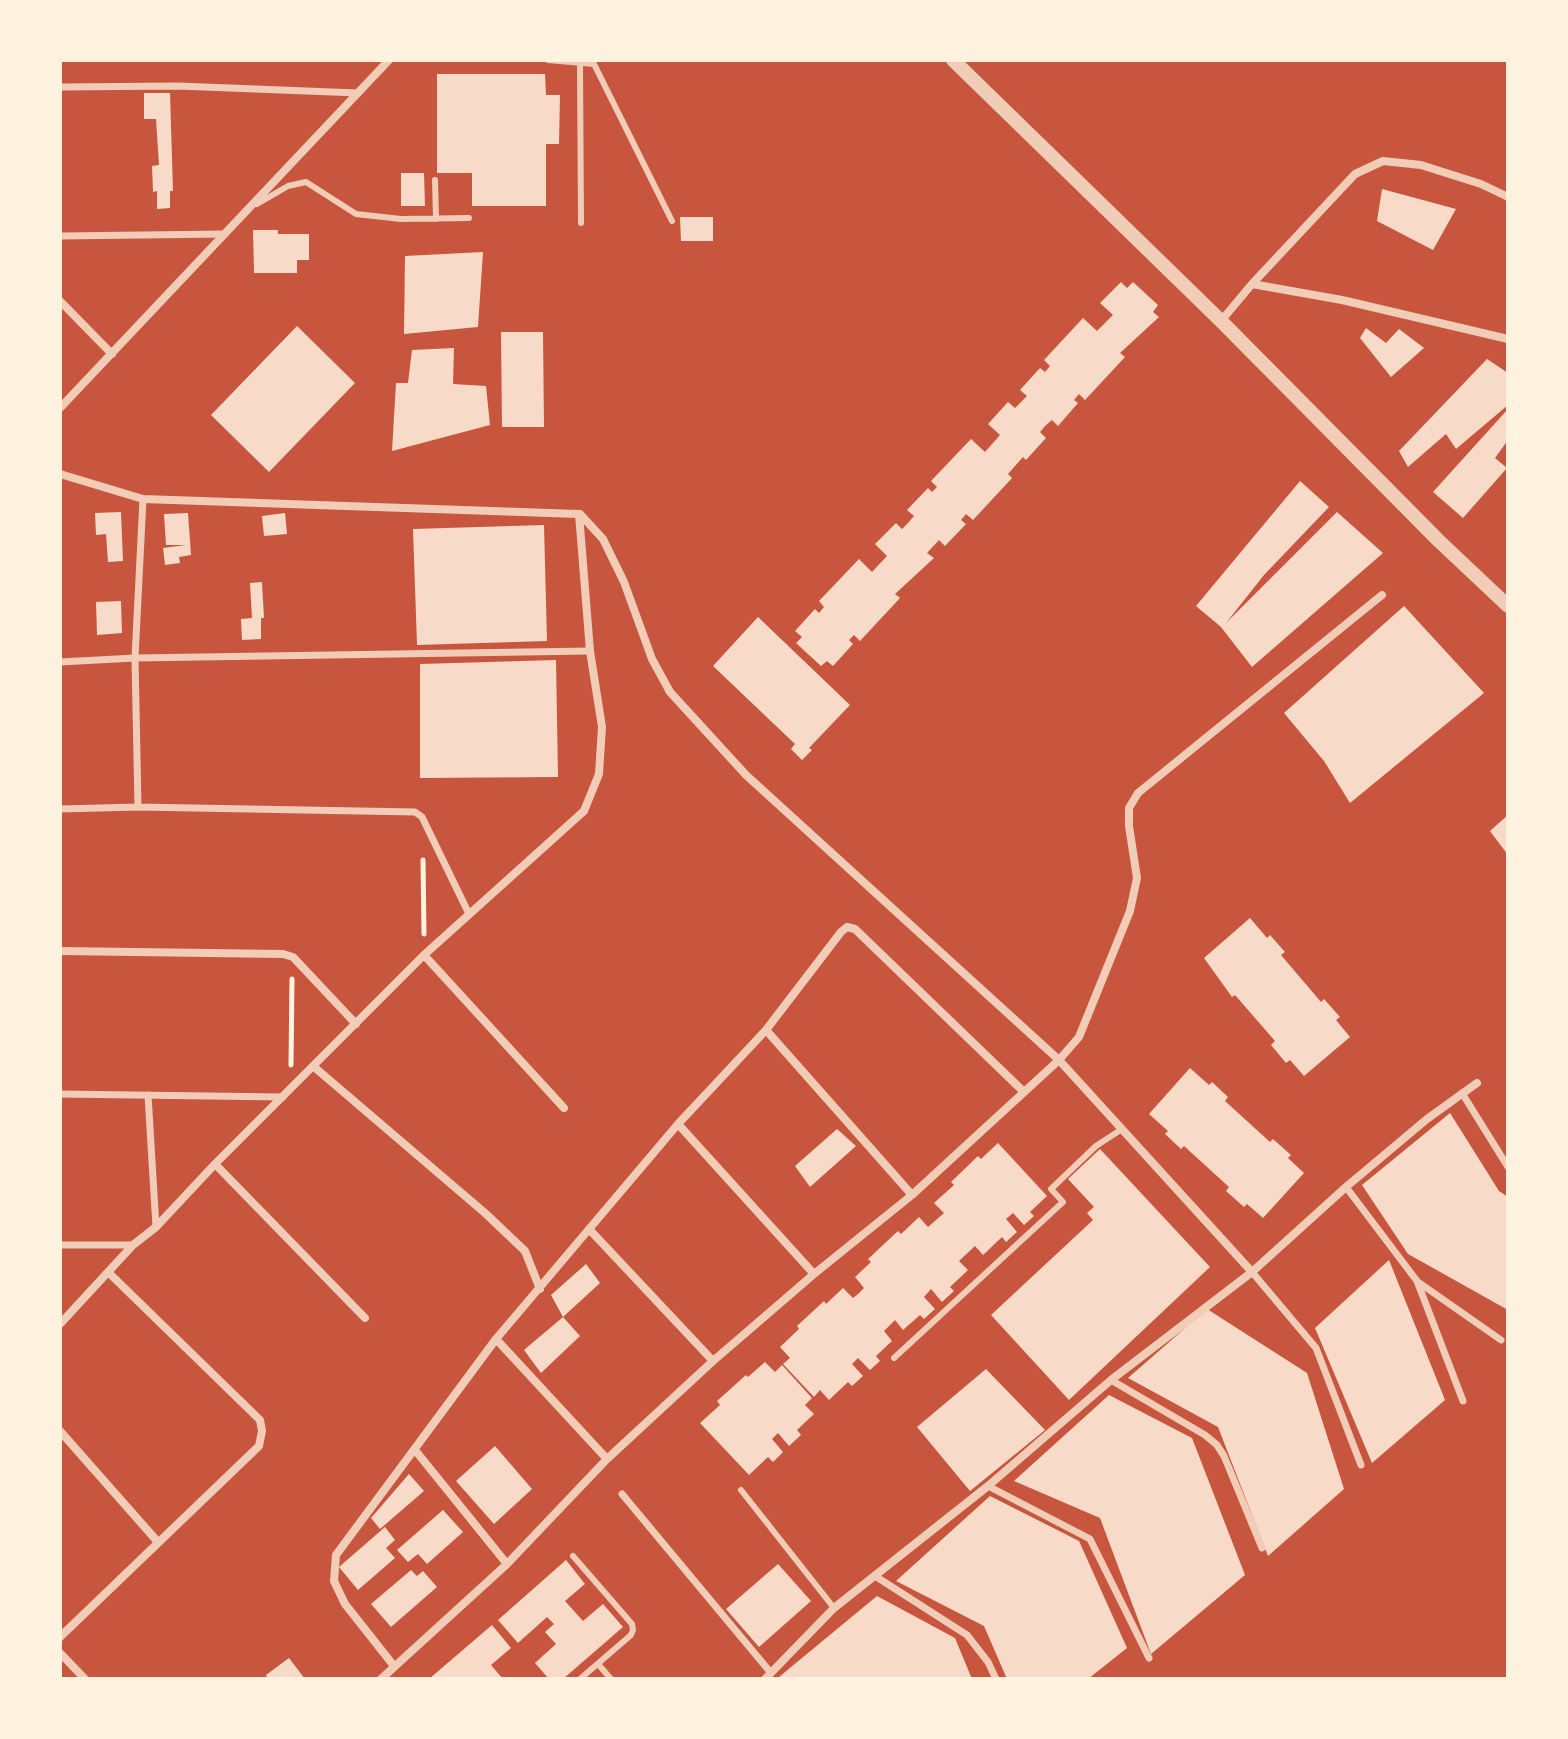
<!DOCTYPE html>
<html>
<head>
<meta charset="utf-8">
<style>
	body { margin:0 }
	#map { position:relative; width:1568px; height:1739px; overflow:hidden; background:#c8553d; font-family:Roboto,sans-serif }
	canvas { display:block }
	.frame { position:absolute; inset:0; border:62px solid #fff3e0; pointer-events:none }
</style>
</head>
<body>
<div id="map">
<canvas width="1568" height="1739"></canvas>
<div class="frame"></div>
</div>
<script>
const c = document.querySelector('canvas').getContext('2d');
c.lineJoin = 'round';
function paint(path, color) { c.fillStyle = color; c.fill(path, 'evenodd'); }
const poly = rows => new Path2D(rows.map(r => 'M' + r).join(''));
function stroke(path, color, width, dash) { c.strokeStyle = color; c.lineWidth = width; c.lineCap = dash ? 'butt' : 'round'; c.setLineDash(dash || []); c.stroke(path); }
paint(poly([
	[437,74,545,74,546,95,560,95,559,144,546,144,546,206,472,206,472,173,437,173],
	[144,93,170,93,173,191,170,191,170,208,157,209,157,191,153,192,152,166,159,165,156,119,144,119],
	[401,173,424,173,425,206,401,206],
	[1382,189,1456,209,1433,250,1377,221],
	[680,217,713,217,713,241,681,241],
	[253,230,278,230,278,234,309,234,309,260,297,260,297,273,254,273],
	[483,252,478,327,404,334,405,256],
	[1121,282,1127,288,1133,282,1158,305,1153,312,1159,317,1120,353,1125,357,1085,400,1079,394,1074,400,1078,403,1058,426,1052,420,1046,425,1040,432,1046,438,1026,460,1023,457,1008,474,1012,478,973,520,966,514,961,520,966,524,945,546,939,540,927,553,934,558,895,594,900,598,860,641,854,635,849,640,853,644,833,666,827,661,821,666,796,643,802,637,795,631,815,609,819,613,824,607,819,601,859,559,872,572,887,556,875,544,896,523,902,529,908,523,914,516,907,510,928,488,932,492,937,487,931,481,971,439,985,452,1000,435,988,424,1008,402,1015,408,1027,396,1020,390,1040,368,1045,372,1050,366,1044,360,1083,318,1097,331,1113,315,1100,303],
	[297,326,355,383,269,472,211,415],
	[1366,328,1386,343,1399,329,1424,348,1391,377,1360,338],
	[501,332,543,332,544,427,502,427],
	[454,348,453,384,486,386,490,425,392,451,396,383,408,383,412,350],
	[1487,359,1508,373,1508,405,1456,449,1446,434,1408,467,1399,451],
	[1508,409,1508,440,1495,458,1507,468,1463,518,1433,492],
	[1300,481,1329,507,1264,575,1226,623,1337,512,1383,553,1252,667,1221,627,1196,606],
	[121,512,123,561,108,562,106,534,96,535,95,513],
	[188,513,191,555,179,557,180,563,165,565,163,548,186,545,166,545,164,514],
	[285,513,287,534,264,536,262,516],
	[544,525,547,641,417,645,413,529],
	[262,582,264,618,261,618,261,639,242,640,241,619,252,618,250,583],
	[121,601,122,633,97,635,96,602],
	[1404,606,1484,693,1350,803,1324,761,1284,713],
	[758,617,850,705,809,748,812,750,802,760,791,749,795,744,713,666],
	[556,660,558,777,420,778,420,664],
	[1508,815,1508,855,1490,831],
	[1250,918,1267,938,1270,935,1285,952,1281,955,1321,1002,1324,999,1340,1017,1336,1020,1350,1037,1304,1076,1290,1060,1286,1063,1271,1045,1275,1041,1235,995,1232,997,1204,958],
	[1190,1068,1209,1085,1212,1082,1228,1097,1225,1101,1270,1142,1273,1139,1291,1155,1288,1158,1304,1173,1263,1218,1247,1204,1244,1207,1226,1191,1229,1187,1184,1146,1181,1149,1165,1134,1168,1131,1149,1114],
	[1450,1113,1499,1191,1508,1197,1508,1310,1408,1254,1362,1185],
	[837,1129,856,1146,810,1187,795,1166],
	[998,1143,1047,1196,1030,1212,1034,1216,1024,1225,1013,1213,1006,1219,1017,1232,1006,1242,1002,1237,983,1255,975,1246,959,1261,968,1270,950,1287,954,1291,942,1302,931,1289,924,1297,935,1309,924,1319,920,1315,903,1330,895,1320,884,1331,892,1341,876,1356,880,1361,870,1370,858,1358,852,1364,863,1376,852,1386,848,1382,829,1400,820,1390,814,1397,783,1364,790,1358,780,1347,799,1329,797,1326,824,1301,826,1304,843,1288,853,1298,858,1294,864,1288,855,1277,871,1262,868,1259,898,1231,901,1234,919,1217,928,1227,944,1213,934,1203,954,1185,951,1182,978,1156,981,1159],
	[1100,1149,1210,1267,1069,1400,991,1315,1093,1220,1087,1213,1094,1207,1068,1179],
	[1389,1260,1445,1400,1372,1463,1315,1328],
	[586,1264,600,1283,563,1317,580,1336,541,1373,524,1350,563,1317,551,1295],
	[1207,1309,1307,1373,1344,1489,1268,1556,1218,1427,1128,1378],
	[765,1362,775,1372,782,1365,812,1398,805,1405,814,1414,797,1430,801,1435,789,1446,778,1433,772,1439,783,1452,773,1462,768,1457,749,1475,700,1423,720,1405,717,1401,746,1375,748,1377],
	[986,1369,1045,1430,970,1491,917,1427],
	[1109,1395,1192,1438,1245,1575,1151,1654,1100,1518,1014,1481],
	[495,1446,532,1489,494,1524,456,1481],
	[409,1474,424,1491,380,1529,371,1518],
	[990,1496,1079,1541,1127,1648,1088,1679,1007,1679,984,1626,896,1581],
	[443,1510,463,1532,427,1564,418,1554,408,1562,397,1550],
	[385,1527,395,1540,386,1548,395,1558,358,1590,339,1567],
	[566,1560,585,1584,565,1601,583,1621,603,1604,623,1627,563,1679,549,1679,535,1663,556,1644,545,1632,554,1624,547,1617,518,1643,498,1620],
	[778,1564,811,1601,759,1647,726,1609],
	[411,1570,417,1576,423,1571,437,1587,391,1627,371,1604],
	[877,1596,955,1638,972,1679,779,1677],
	[492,1625,511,1648,491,1665,503,1679,429,1679],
	[289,1658,305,1679,268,1679,266,1675]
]), '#f7dbc8');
stroke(poly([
	[423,860,424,934],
	[291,1065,292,979]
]), '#fff3e0', 5);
stroke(poly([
	[548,60,594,64,672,221],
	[580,63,581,223],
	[435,180,436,219],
	[257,204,288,186,306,182,356,214,401,219,469,218],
	[894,1358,1063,1202,1051,1189,1096,1146,1122,1129],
	[741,1490,834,1608],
	[573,1556,632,1624,633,1630,631,1635,580,1679],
	[598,1664,611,1679]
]), '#f1ccb7', 6);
stroke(poly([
	[60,87,178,86,358,93],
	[60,236,225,234],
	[60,662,135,658,590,651],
	[138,807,135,658,143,499],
	[60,809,138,807,415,812,422,817,469,914],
	[1462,1093,1508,1167],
	[60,1094,283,1097],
	[148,1095,156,1227],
	[1346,1187,1417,1281,1463,1401],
	[60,1245,133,1245],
	[1252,1272,1316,1348,1361,1465],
	[1418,1282,1501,1340],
	[1111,1380,1205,1435,1217,1445,1224,1456,1262,1548],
	[988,1486,1090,1539,1149,1658],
	[622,1494,771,1673],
	[875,1576,967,1635,988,1662,996,1679]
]), '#f1ccb7', 7);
stroke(poly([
	[1252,284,1355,174,1383,161,1421,165,1481,184,1508,197],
	[60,301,112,354],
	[1221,321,1252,284,1342,300,1508,339],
	[60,408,389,60],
	[60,474,143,499,579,514],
	[580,514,603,539,624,582,652,659,670,692,746,775,1059,1060,1252,1272],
	[60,951,283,954,293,957,356,1024],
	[424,955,564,1108],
	[766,1030,912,1195],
	[313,1066,485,1213,525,1251,540,1289],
	[678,1124,814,1274],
	[215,1164,365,1318],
	[589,1229,713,1361],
	[60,1324,133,1245,156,1227,215,1164,424,955,584,811,599,774,602,727,590,651,579,514],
	[496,1339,607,1459],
	[60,1431,157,1541],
	[415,1450,507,1564],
	[60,1637,259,1446,262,1431,260,1420,108,1272],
	[60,1653,85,1679],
	[394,1666,345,1604,334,1581,336,1555,496,1339,678,1124,766,1030,841,932,847,927,855,929,1024,1092],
	[381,1679,507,1564,607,1459,713,1361,814,1274,912,1195,1059,1060,1079,1037,1130,911,1137,878,1129,826,1129,808,1138,793,1382,595],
	[765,1679,834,1608,988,1486,1111,1380,1252,1272,1346,1187,1427,1119,1477,1083]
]), '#f1ccb7', 8);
stroke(poly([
	[953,60,1221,321,1439,541,1508,606]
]), '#f1ccb7', 14);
</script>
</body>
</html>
